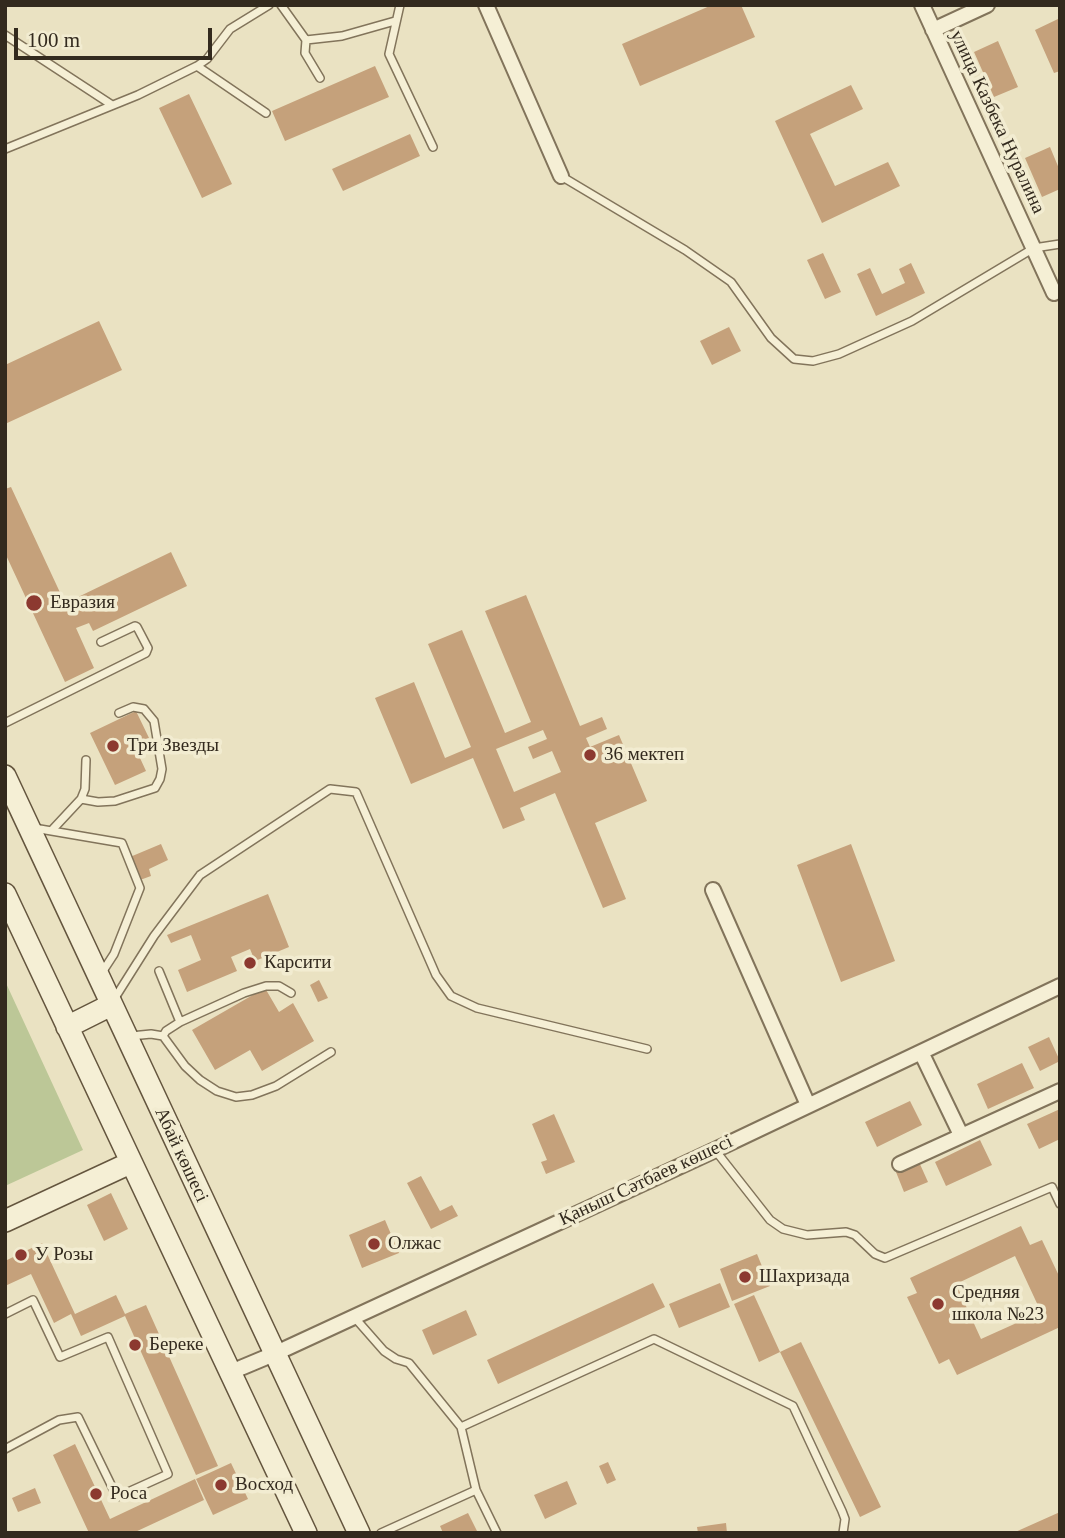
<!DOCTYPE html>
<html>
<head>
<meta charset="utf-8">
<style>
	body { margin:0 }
	#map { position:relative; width:1065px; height:1538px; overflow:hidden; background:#eae2c2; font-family:"Times New Roman",serif }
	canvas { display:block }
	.frame { position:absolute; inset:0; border:7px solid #332a1e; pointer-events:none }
	.scale { position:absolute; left:14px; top:28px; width:198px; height:32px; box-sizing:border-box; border:4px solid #332a1e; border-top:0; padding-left:9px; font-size:21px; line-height:24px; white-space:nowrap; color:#332a1e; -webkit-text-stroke:5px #f2ecd1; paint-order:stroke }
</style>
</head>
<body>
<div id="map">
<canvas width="1065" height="1538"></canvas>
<div class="frame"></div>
<div class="scale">100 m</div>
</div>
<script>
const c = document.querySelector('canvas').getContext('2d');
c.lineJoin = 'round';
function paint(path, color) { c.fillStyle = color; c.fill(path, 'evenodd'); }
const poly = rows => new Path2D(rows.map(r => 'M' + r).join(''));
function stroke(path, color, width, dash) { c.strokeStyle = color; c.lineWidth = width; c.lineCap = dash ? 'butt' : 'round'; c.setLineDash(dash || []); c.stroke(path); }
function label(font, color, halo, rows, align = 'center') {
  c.font = font + ' "Times New Roman",serif'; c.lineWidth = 7; c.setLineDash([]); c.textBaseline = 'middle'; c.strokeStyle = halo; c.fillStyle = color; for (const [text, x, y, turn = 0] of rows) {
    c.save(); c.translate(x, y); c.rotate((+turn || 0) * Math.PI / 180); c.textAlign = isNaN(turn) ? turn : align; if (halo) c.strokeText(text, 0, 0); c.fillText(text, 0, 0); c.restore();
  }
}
paint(poly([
	[5,981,83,1150,5,1186]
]), '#bcc797');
paint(poly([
	[712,5,741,5,755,37,640,86,622,44],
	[1058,19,1060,71,1054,73,1035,30],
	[998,41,1018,87,994,97,974,52],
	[375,66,389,97,285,141,272,111],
	[851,85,863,109,810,134,835,186,888,162,900,186,822,223,775,121],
	[189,94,232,184,202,198,159,108],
	[410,134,420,156,343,191,332,169],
	[1050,147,1060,171,1060,189,1042,197,1025,158],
	[823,253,841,292,825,299,807,260],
	[911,263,925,293,876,316,857,274,870,268,882,294,905,283,899,269],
	[99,321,122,370,5,424,5,365],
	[729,327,741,351,712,365,700,341],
	[11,487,70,614,82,609,76,598,171,552,187,586,93,631,89,623,76,628,94,668,65,682,5,553,5,489],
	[526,595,580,726,602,717,607,729,586,738,590,747,619,735,647,801,595,823,626,899,603,908,555,793,520,808,525,820,503,829,473,758,411,784,375,698,414,682,445,758,471,747,428,644,462,630,505,733,531,722,485,611],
	[543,730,547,739,528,747,533,759,552,751,561,772,514,792,496,749],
	[136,711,149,738,134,745,146,771,115,785,90,733],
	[161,844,168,860,149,869,151,876,140,880,130,857],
	[851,844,895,961,841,982,797,865],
	[268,894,289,947,255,961,250,949,231,957,237,971,187,992,178,970,201,960,191,935,171,943,167,935],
	[319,980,328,998,318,1002,310,985],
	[265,988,279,1012,293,1003,314,1041,262,1071,250,1050,215,1070,192,1030],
	[1049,1037,1060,1061,1040,1071,1028,1047],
	[1022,1063,1034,1088,988,1109,977,1084],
	[910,1101,922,1125,877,1147,865,1122],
	[1060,1109,1060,1139,1039,1149,1027,1124],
	[554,1114,575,1162,546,1174,541,1162,547,1160,532,1124],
	[980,1140,992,1165,946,1186,935,1162],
	[919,1162,928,1182,904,1192,896,1172],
	[421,1176,440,1211,452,1205,458,1216,431,1229,407,1183],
	[111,1193,128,1229,104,1241,87,1205],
	[385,1220,399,1253,362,1268,349,1235],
	[1021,1226,1030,1245,1042,1240,1060,1278,1060,1327,957,1375,949,1359,939,1364,907,1297,917,1293,910,1278],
	[1015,1256,1041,1312,981,1339,956,1284],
	[42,1243,75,1314,116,1295,125,1314,146,1305,218,1466,196,1475,125,1316,81,1336,71,1314,54,1323,31,1274,5,1286,5,1261],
	[757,1254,770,1286,732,1301,720,1269],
	[653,1283,665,1307,498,1384,487,1360],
	[720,1283,730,1307,679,1328,669,1304],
	[754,1295,780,1352,759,1362,734,1304],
	[466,1310,477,1335,433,1355,422,1330],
	[801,1342,881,1507,860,1517,780,1352],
	[75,1444,110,1519,195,1479,204,1500,133,1533,89,1533,53,1455],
	[608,1462,616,1480,607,1484,599,1466],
	[231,1463,248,1499,213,1515,196,1479],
	[567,1481,577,1504,545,1519,534,1495],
	[35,1488,41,1503,18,1512,12,1498],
	[1060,1512,1060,1533,1013,1533],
	[468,1513,478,1533,443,1533,440,1526],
	[726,1523,727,1533,698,1533,697,1527]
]), '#c5a17b');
const lane = poly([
	[281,5,306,40,342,36,395,21],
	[400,5,389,54,433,147],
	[5,35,112,105],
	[306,40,305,53,320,78],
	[197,66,266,113],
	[5,149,138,95,197,66,207,59,230,29,269,5],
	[561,176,685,250,731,282,771,338,794,359,813,361,839,354,912,321,1034,248,1060,244],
	[5,723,146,653,148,648,137,627,135,626,101,642],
	[81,799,98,802,115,801,155,788,160,779,162,769,154,721,144,709,133,707,119,713],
	[34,828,122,843,140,888,114,954,101,974],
	[53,829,81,799,85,789,86,760],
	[159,971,180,1022],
	[113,1001,154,936,200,875,330,789,356,792,436,975,451,996,477,1008,647,1049],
	[131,1036,151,1034,163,1036,185,1066,200,1080,217,1091,236,1097,252,1095,276,1086,331,1052],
	[163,1036,166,1031,180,1022,244,993,266,986,279,986,291,993],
	[715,1150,770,1220,783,1229,807,1235,846,1232,855,1235,875,1254,885,1258,1052,1187,1060,1204],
	[5,1314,33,1300,60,1357,108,1337,168,1474,117,1497,78,1417,59,1420,5,1449],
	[355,1318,384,1351,396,1359,409,1363,461,1427,476,1490],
	[461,1427,654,1339,793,1406,842,1511,845,1519,843,1533],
	[381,1533,476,1490,497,1533]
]);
const street = poly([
	[486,5,561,176],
	[922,5,1054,293],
	[933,30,987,5],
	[713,890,808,1105],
	[921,1052,961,1135],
	[900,1164,1060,1091],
	[231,1372,274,1354,715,1150,1060,986]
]);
const secondary = poly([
	[5,776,359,1533],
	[5,894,306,1533],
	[67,1027,111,1005],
	[5,1221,130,1163]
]);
stroke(lane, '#82745b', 10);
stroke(street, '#82745b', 18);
stroke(secondary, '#64553e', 24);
stroke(lane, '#f5efd5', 7);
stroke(street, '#f5efd5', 14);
stroke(secondary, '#f5efd5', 21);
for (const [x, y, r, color] of [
	[34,603,9,"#8c3930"],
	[113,746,7,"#8c3930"],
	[590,755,7,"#8c3930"],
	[250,963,7,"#8c3930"],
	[374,1244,7,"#8c3930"],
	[21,1255,7,"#8c3930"],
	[745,1277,7,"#8c3930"],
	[938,1304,7,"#8c3930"],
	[135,1345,7,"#8c3930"],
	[221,1485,7,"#8c3930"],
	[96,1494,7,"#8c3930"]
]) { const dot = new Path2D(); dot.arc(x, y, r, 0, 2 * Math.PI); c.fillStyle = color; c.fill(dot); stroke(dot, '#f2ecd1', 2.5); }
label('19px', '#332a1e', '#f2ecd1', [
	["улица Казбека Нуралина",997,122,65],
	["Абай көшесі",181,1155,65],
	["Қаныш Сәтбаев көшесі",646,1181,-25]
]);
label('19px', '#332a1e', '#f2ecd1', [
	["Евразия",50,603],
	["Три Звезды",127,746],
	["36 мектеп",604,755],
	["Карсити",264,963],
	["Олжас",388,1244],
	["У Розы",35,1255],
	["Шахризада",759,1277],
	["Средняя",952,1293],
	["школа №23",952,1315],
	["Береке",149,1345],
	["Восход",235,1485],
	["Роса",110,1494]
], 'left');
</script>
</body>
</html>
